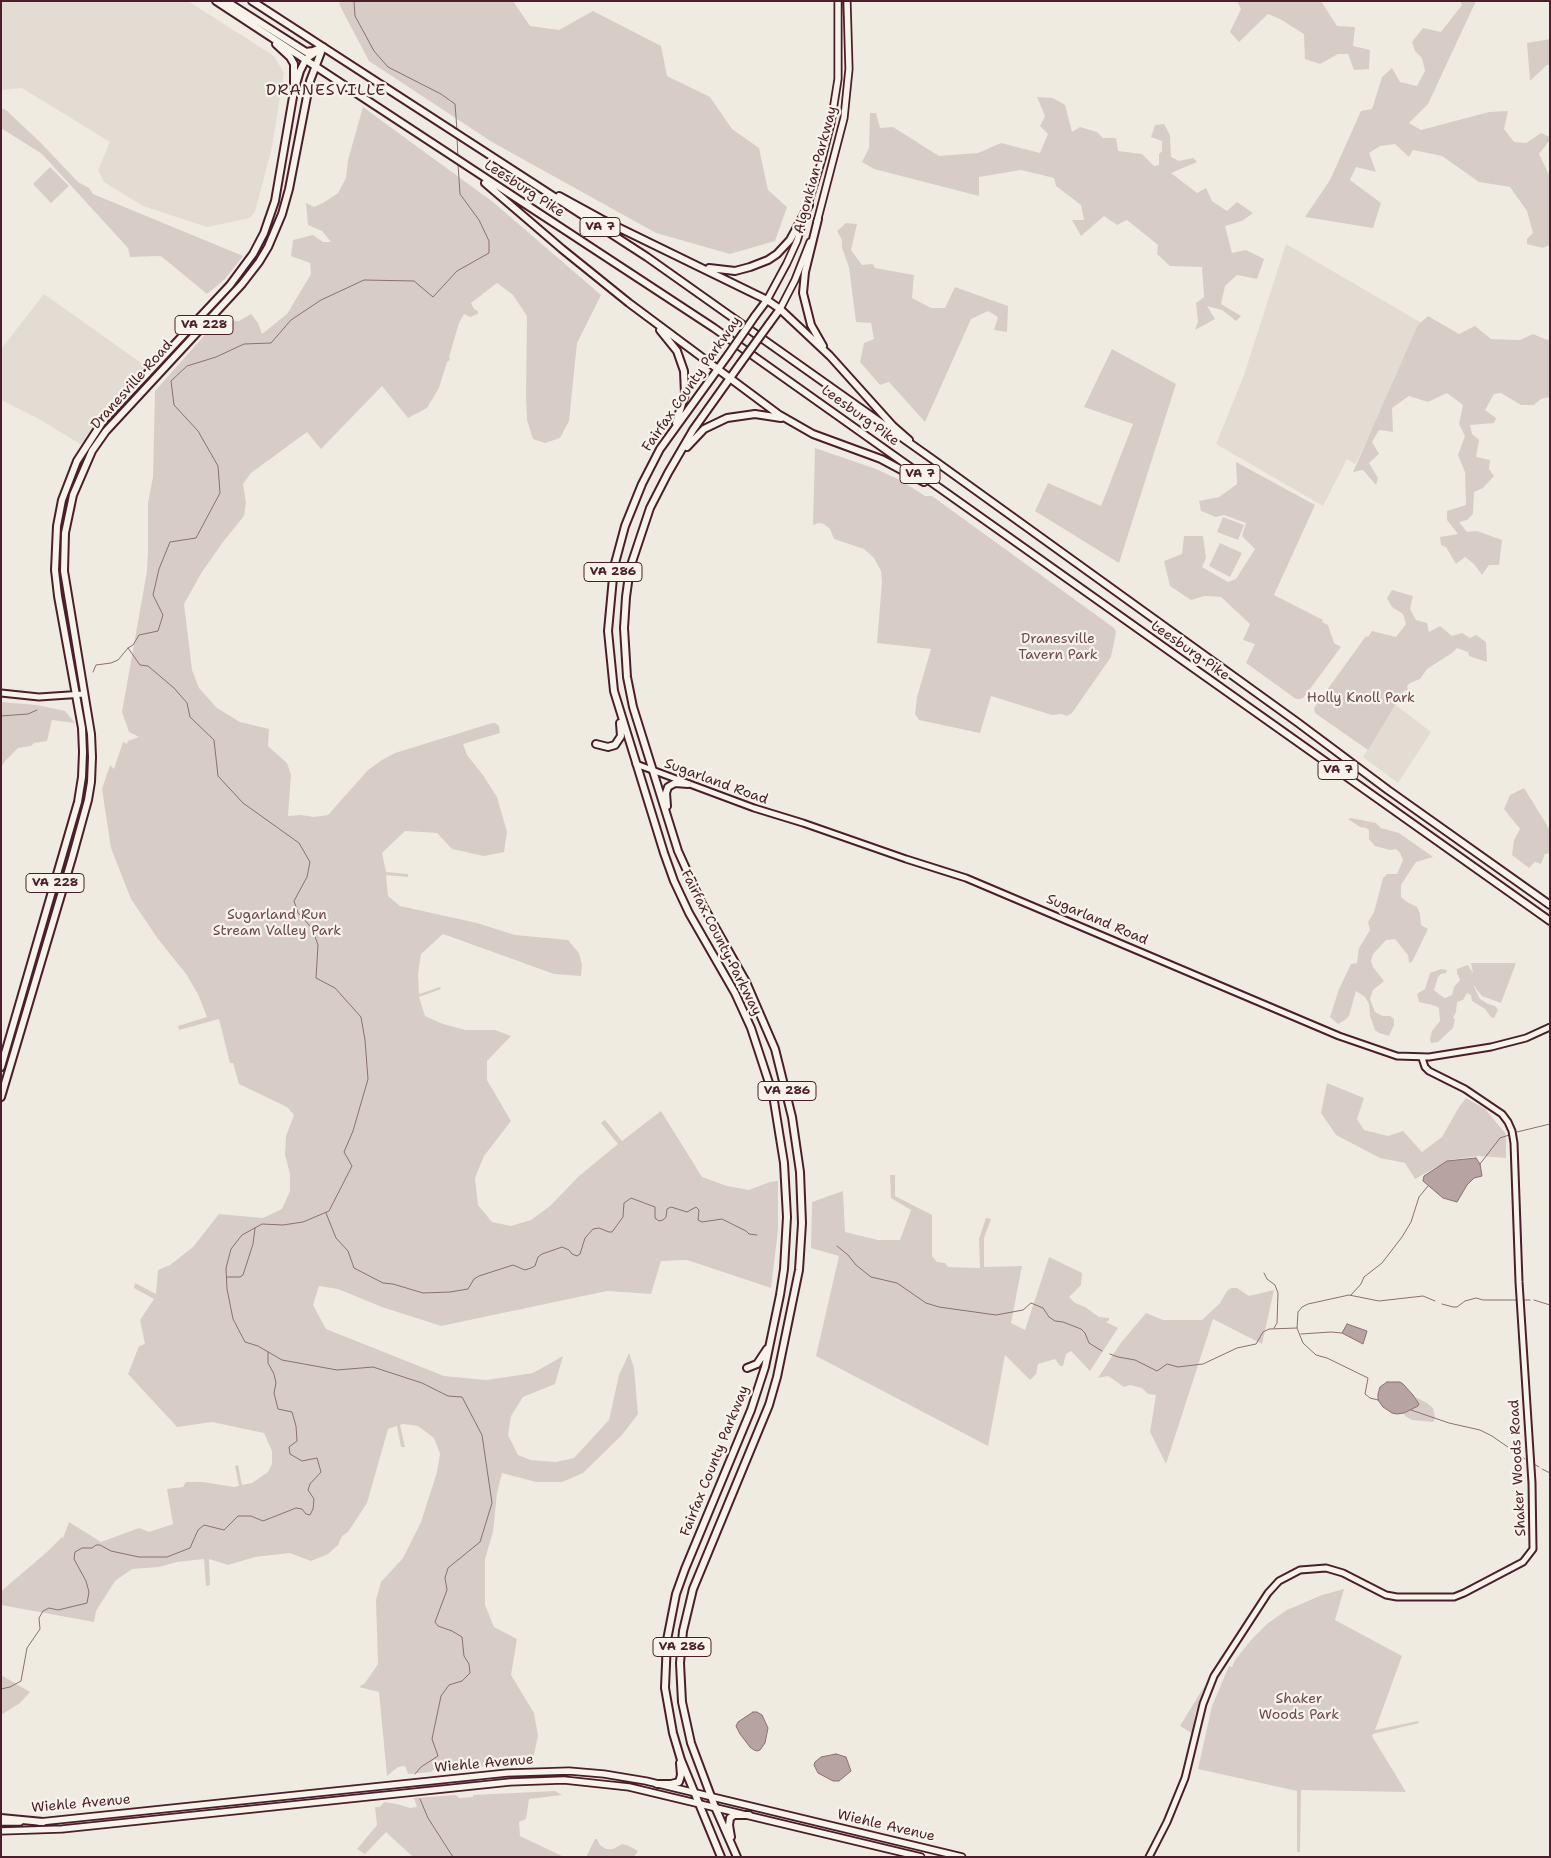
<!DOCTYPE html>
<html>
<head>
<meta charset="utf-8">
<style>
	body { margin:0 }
	#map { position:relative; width:1551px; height:1858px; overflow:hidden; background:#f0ebe0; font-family:"Shantell Sans",sans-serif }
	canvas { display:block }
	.frame { position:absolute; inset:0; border:2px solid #4a1f2b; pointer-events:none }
</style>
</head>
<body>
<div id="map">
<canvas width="1551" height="1858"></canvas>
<div class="frame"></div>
</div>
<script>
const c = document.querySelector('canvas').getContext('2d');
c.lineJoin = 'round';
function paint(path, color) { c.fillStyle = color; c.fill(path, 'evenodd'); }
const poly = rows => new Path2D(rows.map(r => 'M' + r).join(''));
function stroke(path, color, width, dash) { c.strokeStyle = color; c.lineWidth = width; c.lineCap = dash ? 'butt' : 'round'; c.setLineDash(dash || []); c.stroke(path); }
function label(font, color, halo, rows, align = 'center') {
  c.font = font + ' "Shantell Sans",sans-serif'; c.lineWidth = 4.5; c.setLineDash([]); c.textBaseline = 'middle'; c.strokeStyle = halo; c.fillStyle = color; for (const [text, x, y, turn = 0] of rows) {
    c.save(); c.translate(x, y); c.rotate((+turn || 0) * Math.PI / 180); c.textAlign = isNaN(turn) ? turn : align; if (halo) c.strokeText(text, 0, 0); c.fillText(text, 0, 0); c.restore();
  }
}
paint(poly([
	[1,1,188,1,274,56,284,73,272,147,255,212,250,218,207,227,143,206,104,182,98,170,110,142,22,88,1,90],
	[1286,244,1425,325,1355,464,1347,459,1323,506,1216,444,1244,375],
	[44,294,151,370,133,388,85,447,39,419,1,400,1,349],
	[1396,705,1431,732,1398,783,1363,757]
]), '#e3dcd2');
paint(poly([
	[339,1,513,1,530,26,559,30,593,11,661,46,667,76,710,97,732,129,759,148,768,190,787,207,775,241,730,254,656,233,492,142,369,61,340,6],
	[1237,1,1321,1,1337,26,1355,27,1353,46,1370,50,1369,69,1354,70,1348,54,1338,54,1320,64,1305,59,1304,34,1280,19,1268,14,1239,42,1230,32,1241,9],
	[1460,1,1476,1,1428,104,1409,123,1421,130,1489,112,1508,111,1504,129,1514,142,1526,143,1541,133,1550,137,1550,140,1539,154,1550,177,1550,245,1543,248,1527,244,1527,239,1533,233,1527,211,1510,187,1479,182,1442,156,1413,150,1409,157,1395,144,1380,146,1369,153,1376,172,1356,167,1350,180,1381,203,1373,228,1305,217,1330,180,1361,111,1372,109,1382,77,1392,68,1400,82,1417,86,1425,71,1422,58,1415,51,1412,42,1423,28,1441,32,1462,5],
	[1550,39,1550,65,1547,65,1530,81,1527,43],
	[1037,97,1053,98,1065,105,1072,132,1080,127,1097,132,1103,138,1116,138,1118,151,1142,154,1154,166,1159,165,1159,154,1162,151,1162,141,1151,137,1155,125,1164,124,1170,135,1171,157,1179,161,1193,158,1197,162,1171,173,1197,193,1206,188,1212,201,1227,211,1237,202,1253,213,1242,221,1225,226,1232,253,1246,250,1264,259,1257,279,1237,275,1225,286,1221,304,1241,316,1236,321,1222,310,1207,306,1215,319,1195,330,1198,322,1196,303,1204,297,1202,267,1170,266,1157,254,1158,245,1127,220,1117,225,1104,216,1081,236,1072,220,1084,220,1081,205,1056,186,1054,178,1021,170,979,177,979,196,874,169,862,162,869,148,870,113,876,113,880,128,893,127,939,156,978,153,1001,143,1040,153,1048,134,1040,126,1045,116],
	[363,107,493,202,601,295,577,343,569,421,560,438,545,443,533,439,527,420,526,397,527,316,513,295,497,283,471,303,474,309,478,311,478,314,470,317,464,314,459,323,449,357,450,360,447,362,439,388,427,408,408,418,382,386,321,449,307,432,251,473,243,484,246,503,244,516,223,542,202,572,184,604,192,670,199,688,217,708,240,722,269,729,268,746,287,763,291,775,288,816,301,815,314,817,328,815,368,770,382,760,395,753,492,723,495,723,499,726,500,733,463,744,467,755,483,775,497,797,507,832,504,852,484,856,452,849,437,833,405,831,382,853,386,872,408,874,408,877,386,875,388,896,400,906,477,923,515,935,568,940,579,953,582,965,581,976,554,974,443,934,421,954,418,974,419,994,440,987,441,989,419,997,425,1016,443,1024,466,1030,495,1030,511,1036,487,1061,487,1080,511,1121,484,1156,475,1178,478,1205,492,1222,511,1226,531,1220,550,1206,579,1176,618,1144,601,1123,605,1120,622,1141,661,1111,702,1177,727,1186,749,1190,770,1182,778,1181,778,1230,771,1288,687,1260,661,1261,651,1294,607,1291,441,1326,382,1307,338,1289,319,1286,313,1305,326,1329,444,1376,486,1380,533,1373,563,1356,555,1384,523,1397,511,1416,508,1435,518,1455,531,1460,556,1462,574,1458,609,1420,619,1375,629,1353,634,1368,638,1414,622,1435,583,1473,562,1482,536,1482,502,1473,497,1493,493,1532,485,1559,485,1605,494,1627,517,1639,511,1675,534,1713,538,1736,532,1763,444,1770,443,1768,433,1770,431,1772,408,1774,405,1766,398,1767,387,1776,379,1692,359,1687,365,1683,378,1664,376,1600,381,1582,403,1558,421,1522,437,1472,440,1454,434,1438,418,1426,403,1424,400,1425,405,1447,401,1447,397,1426,388,1429,367,1503,348,1532,342,1536,338,1545,328,1554,311,1561,290,1553,255,1557,228,1565,209,1559,210,1585,206,1586,204,1559,177,1562,159,1567,132,1569,115,1581,96,1611,94,1622,1,1605,1,1592,6,1587,48,1551,62,1537,63,1538,69,1522,101,1542,139,1528,149,1532,173,1524,167,1489,183,1487,186,1482,203,1482,234,1487,239,1486,235,1466,238,1465,242,1485,252,1483,268,1472,272,1464,272,1451,264,1433,212,1422,177,1427,128,1374,139,1346,145,1344,140,1320,154,1299,134,1288,135,1283,156,1294,158,1270,170,1265,193,1247,219,1214,263,1218,282,1209,290,1191,290,1174,285,1155,286,1136,294,1115,287,1107,239,1084,233,1063,230,1063,219,1019,179,1030,178,1026,207,1017,198,994,186,974,158,939,131,899,111,848,102,789,110,765,114,769,123,742,127,744,128,741,139,737,129,732,122,712,147,571,148,550,148,503,153,477,155,391,218,320,239,321,251,314,258,323,262,334,287,314,311,274,310,263,291,256,293,240,313,235,323,242,331,242,322,231,308,225,306,203,314,207,323,203,338,193,346,178,348,160],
	[1,108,6,110,40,142,78,182,89,188,93,194,243,256,225,279,207,294,161,256,130,257,128,248,42,154,1,128],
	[50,167,69,186,51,203,33,184],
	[846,223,857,224,851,250,862,265,873,264,875,268,914,275,912,298,931,308,945,308,955,287,1008,306,1007,332,994,330,998,317,988,311,971,319,925,422,889,382,880,385,860,362,864,343,874,339,871,323,856,322,849,267,842,248,842,240,837,231],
	[1428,316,1459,334,1475,326,1491,339,1520,340,1533,334,1547,340,1550,338,1550,397,1541,399,1534,405,1521,405,1501,393,1494,394,1485,410,1496,418,1494,423,1470,425,1472,434,1479,440,1476,457,1490,460,1489,469,1494,476,1483,488,1474,492,1473,514,1467,520,1459,522,1467,532,1477,531,1502,540,1499,565,1489,565,1482,575,1474,564,1465,557,1456,564,1446,547,1441,545,1440,537,1458,534,1447,520,1447,511,1466,505,1465,472,1458,455,1465,436,1459,424,1463,405,1447,393,1428,402,1409,396,1392,408,1393,432,1379,430,1372,442,1379,454,1369,463,1378,478,1376,485,1363,470,1353,472,1418,325],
	[1112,349,1176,384,1119,563,1035,511,1048,483,1101,506,1133,424,1084,407],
	[815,448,876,469,900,480,925,496,932,496,1114,628,1116,632,1111,657,1072,713,1067,716,1061,714,1052,715,991,696,980,733,919,720,915,714,917,697,931,649,877,643,882,582,881,571,874,558,864,549,834,539,830,529,824,524,819,523,813,525],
	[1236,462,1315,505,1274,595,1323,620,1322,622,1328,625,1334,643,1341,647,1304,697,1300,699,1296,699,1246,663,1255,644,1243,640,1250,624,1221,597,1205,596,1191,600,1170,586,1164,561,1182,554,1184,536,1203,536,1206,558,1202,567,1228,582,1236,579,1255,549,1242,536,1246,523,1224,515,1216,517,1201,511,1199,501,1219,497,1237,484],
	[1223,517,1244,525,1238,540,1217,532],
	[1220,543,1242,553,1230,577,1209,566],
	[1392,590,1413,596,1410,609,1416,620,1427,623,1429,632,1440,626,1452,636,1462,633,1470,638,1476,635,1486,642,1487,662,1469,656,1468,652,1457,648,1452,653,1427,669,1420,679,1410,683,1407,686,1408,690,1404,691,1368,750,1315,713,1314,708,1366,636,1368,637,1372,631,1396,637,1406,624,1403,614,1392,607,1387,598],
	[1,702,37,705,65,711,75,723,52,720,47,741,34,743,31,746,18,748,5,761,1,768],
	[1524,788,1550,830,1550,853,1545,854,1541,864,1535,862,1529,868,1512,855,1514,840,1520,829,1504,809,1510,795],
	[1351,818,1376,823,1381,828,1399,833,1433,857,1416,862,1401,885,1401,897,1407,902,1417,907,1420,914,1421,925,1428,929,1412,962,1409,963,1408,955,1395,939,1386,940,1373,954,1371,961,1373,967,1384,981,1373,990,1370,999,1375,1012,1383,1016,1390,1016,1394,1019,1394,1025,1389,1036,1379,1033,1375,1030,1370,1016,1369,1004,1365,997,1356,991,1349,1016,1345,1020,1338,1024,1330,1017,1339,989,1351,964,1357,963,1359,948,1370,930,1368,922,1374,912,1383,878,1387,874,1397,874,1403,860,1400,853,1396,849,1390,850,1375,846,1369,839,1369,830,1366,828,1360,827,1348,819],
	[1471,963,1516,963,1501,1003,1482,996,1476,989,1475,986,1474,987,1480,999,1488,1004,1495,1006,1498,1010,1494,1018,1491,1017,1485,1009,1472,1001,1471,995,1467,993,1463,1000,1457,1002,1456,1012,1453,1018,1455,1019,1453,1028,1438,1042,1431,1043,1430,1039,1432,1031,1440,1021,1439,1009,1438,1007,1432,1005,1419,1002,1417,994,1425,989,1430,973,1441,969,1447,970,1446,973,1441,974,1438,977,1434,990,1440,995,1445,998,1452,995,1454,987,1460,980,1457,973,1457,969,1468,965,1473,973],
	[1327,1083,1364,1098,1357,1119,1364,1130,1388,1136,1403,1131,1422,1152,1442,1137,1459,1107,1466,1098,1485,1109,1506,1134,1506,1158,1479,1156,1449,1160,1415,1179,1405,1163,1380,1158,1336,1135,1321,1113],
	[890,1175,895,1175,895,1196,932,1215,932,1256,937,1262,945,1263,948,1267,980,1268,979,1239,986,1218,991,1219,984,1238,984,1267,1022,1266,1011,1323,1025,1330,1049,1257,1082,1273,1081,1285,1069,1297,1075,1303,1085,1307,1099,1317,1109,1318,1109,1320,1106,1322,1118,1328,1090,1371,1071,1351,1066,1354,1063,1366,1060,1366,1055,1359,1038,1364,1036,1374,1030,1380,1005,1355,988,1446,816,1356,839,1256,811,1248,812,1202,843,1191,845,1232,878,1240,900,1240,911,1210,891,1198],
	[1231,1288,1237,1288,1249,1296,1274,1290,1262,1344,1213,1319,1166,1464,1150,1432,1156,1395,1148,1394,1142,1388,1130,1385,1124,1387,1108,1376,1098,1378,1120,1344,1146,1313,1163,1320,1202,1320,1220,1303,1227,1291],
	[1415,1397,1427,1403,1433,1408,1435,1418,1433,1422,1412,1420,1405,1416,1404,1413,1418,1406,1419,1404],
	[1344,1589,1335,1620,1402,1656,1375,1730,1418,1721,1419,1723,1373,1734,1372,1736,1406,1792,1301,1790,1300,1852,1297,1852,1297,1791,1198,1769,1212,1706,1229,1666,1232,1667,1235,1660,1252,1639,1268,1623,1287,1610,1322,1595],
	[1,1675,30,1692,20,1703,1,1715],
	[1205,1685,1195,1714,1193,1734,1180,1726],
	[555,1791,562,1795,529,1799,526,1819,519,1822,520,1836,564,1857,413,1857,386,1832,365,1854,357,1849,377,1825,375,1807,380,1807,384,1802,397,1804,410,1808,417,1807,414,1798,456,1795,459,1798,473,1797,473,1795],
	[595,1839,597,1839,600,1845,606,1849,613,1849,622,1844,629,1846,638,1851,634,1857,586,1857]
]), '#d8cdc6');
const water = poly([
	[1476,1158,1480,1164,1482,1176,1474,1178,1467,1185,1457,1202,1443,1198,1423,1181,1424,1176,1447,1161,1476,1158],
	[1347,1324,1367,1331,1363,1344,1342,1333,1347,1324],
	[1387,1382,1400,1382,1403,1384,1413,1395,1419,1404,1418,1406,1404,1413,1397,1414,1392,1413,1383,1407,1378,1400,1378,1394,1380,1387,1387,1382],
	[753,1712,757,1712,762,1715,768,1728,765,1743,760,1750,757,1751,754,1750,750,1747,740,1734,736,1726,738,1722,753,1712],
	[836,1754,846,1757,851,1771,839,1781,833,1781,818,1773,814,1765,815,1762,821,1757,836,1754]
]);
paint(water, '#b7a4a2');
stroke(water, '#8b6f72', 1);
stroke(poly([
	[354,1,355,16,374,51,388,67,441,94,455,104,457,130],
	[457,137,458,158],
	[128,648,140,665,148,666,174,688,187,703,190,717,214,740,218,776,243,803,299,843,310,862,307,877,294,901,298,913,312,928,318,945,316,978,335,988,361,1017,365,1040,368,1079,353,1131,344,1152,352,1166,329,1211,303,1222,283,1225,262,1224,242,1235,231,1249,226,1268,227,1289,233,1319,245,1342,258,1346,282,1360,337,1370,373,1367,422,1383,448,1396,462,1397,482,1435,492,1503,480,1542,448,1568,445,1578,447,1590,435,1622,438,1626,452,1631,462,1637,464,1656,469,1664,470,1673,462,1681,449,1685,441,1696,432,1739,438,1756,421,1767,415,1774],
	[93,672,96,665,111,663,118,660,128,648,133,645,139,635,158,631,163,615,153,595,159,569,170,542,196,538,220,493,218,466,198,431,174,405,171,381,187,366,216,357,244,344,271,343,291,320,321,300,364,280,414,281,433,297,457,271,489,253,489,241,479,220,460,194,458,164],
	[1,716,28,714,37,710],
	[1517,1132,1550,1124],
	[1480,1164,1500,1138,1509,1135],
	[326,1213,336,1238,348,1251,354,1268,383,1283,393,1284,423,1293,450,1292,468,1289,474,1279,479,1276,513,1265,525,1270,531,1268,535,1266,538,1257,542,1254,562,1247,569,1250,572,1254,577,1256,580,1254,585,1238,593,1229,599,1228,609,1232,612,1232,623,1217,624,1203,631,1198,655,1207,655,1218,659,1221,663,1220,666,1217,667,1209,671,1207,687,1212,696,1207,699,1210,698,1220,702,1222,722,1219,746,1231,749,1234,757,1235],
	[837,1246,848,1255,856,1265,871,1277,897,1283,926,1303,939,1307,996,1315,1023,1310,1031,1303,1043,1308,1049,1317,1055,1321,1063,1322,1081,1329,1085,1333,1089,1343,1102,1351],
	[1264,1273,1267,1279,1275,1285,1278,1293,1277,1323,1274,1328],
	[227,1277,240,1277,243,1275,253,1244,255,1228],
	[1351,1295,1361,1284,1364,1277,1382,1263,1402,1237,1411,1222,1419,1197,1428,1186],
	[1524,1300,1530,1300],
	[1534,1300,1550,1305],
	[1442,1304,1453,1307,1457,1307,1465,1301,1476,1298,1483,1300,1516,1300],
	[1297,1328,1303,1343,1316,1355,1327,1358,1368,1378,1365,1394,1370,1398,1378,1400],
	[1301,1334,1331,1332,1342,1333],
	[1110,1354,1118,1357,1135,1360,1157,1371,1167,1364,1178,1367,1203,1364,1237,1348,1256,1344,1263,1332,1269,1329,1297,1328,1298,1312,1302,1307,1308,1304,1349,1295,1379,1301,1423,1296,1435,1301],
	[1411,1410,1449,1423,1480,1430,1492,1436,1525,1459],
	[1534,1464,1539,1467],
	[1542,1469,1550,1473],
	[1,1689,10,1687,21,1681,27,1648,40,1629,39,1618,43,1611,49,1608,58,1610,87,1603,89,1592,86,1581,74,1559,75,1552,82,1548,92,1548,96,1545,100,1545,111,1551,139,1557,167,1557,190,1548,198,1530,204,1525,224,1530,238,1516,251,1516,263,1521,296,1508,302,1509,306,1514,310,1515,313,1509,314,1499,308,1490,310,1484,321,1472,317,1458,302,1461,290,1454,289,1447,297,1441,296,1426,292,1412,278,1409,274,1393,276,1383,274,1374,268,1363,268,1352],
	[420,1799,428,1818,453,1857]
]), '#8b6f72', 1);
const tertiary = poly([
	[1,693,39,697,84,694],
	[636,764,754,808,803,823,906,859,966,878,1339,1036,1397,1056,1429,1057,1491,1047,1526,1038,1550,1027],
	[1149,1857,1167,1822,1185,1778,1203,1704,1214,1676,1268,1593,1279,1581,1300,1570,1326,1568,1343,1573,1386,1595,1397,1597,1454,1597,1464,1593,1523,1562,1533,1549,1532,1483,1519,1282,1514,1143,1512,1131,1508,1122,1502,1114,1465,1089,1429,1071,1425,1067,1422,1058]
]);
const secondary = poly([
	[817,222,844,118,849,69,847,1],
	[767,300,787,263,797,241,822,159,831,123,838,79,838,1],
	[780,309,795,280,810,242],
	[1,1822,20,1822],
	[39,1822,507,1773,569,1771,604,1774,646,1781,962,1857],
	[1,1831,62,1829,510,1782,564,1780,629,1787,921,1857]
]);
const primary = poly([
	[1,1067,78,802,82,777,83,752,82,728,58,596,55,570,57,526,62,500,77,461,103,421,230,285,253,254,264,233,275,201,294,91,300,71,306,59,320,49],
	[1,1097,72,858,88,800,91,782,92,757,91,734,64,571,65,533,73,495,92,451,106,431,242,284,259,262,268,247,282,214,289,189,310,81,323,47],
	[1,1818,43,1822]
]);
const trunk = poly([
	[216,1,714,328,1550,921],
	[226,1,306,52,313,51,323,47],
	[252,1,647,257,935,461,1297,722,1388,790,1550,905],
	[276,44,290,57,294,64,294,91],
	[485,183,562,249,629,303,778,414,813,434,881,459,924,482],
	[559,196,601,219,767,300,780,309,830,356,893,426,909,440],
	[818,219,805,272,803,293,811,325,823,346],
	[709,268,735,271,750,267,768,260,777,254,790,240,809,205],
	[755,316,767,300],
	[769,324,780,309],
	[660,330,677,351,684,371,685,394,676,423],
	[687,447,704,429,727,418,755,414,781,418],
	[596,744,608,747,615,745,621,736,620,723],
	[667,806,666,793,668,787,675,783,688,784],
	[747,1368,757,1364,767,1349],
	[657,1784,671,1784,679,1782,681,1775,680,1763],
	[731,1837,729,1825,730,1818,734,1815,749,1815],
	[721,1857,681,1760,673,1733,665,1688,667,1640,676,1594,685,1569,751,1410,765,1367,780,1295,784,1269,787,1217,784,1163,773,1095,751,1028,735,993,689,913,674,881,664,853,614,691,608,631,614,567,625,526,642,484,660,449,728,355],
	[737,1857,715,1807,691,1743,682,1702,680,1663,683,1631,693,1589,769,1405,777,1377,799,1270,802,1223,800,1172,792,1117,775,1049,746,982,702,904,678,851,633,707,627,677,624,628,626,597,630,568,650,508,668,473,693,430,740,364]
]);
stroke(tertiary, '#4a1f2b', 9);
stroke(secondary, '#4a1f2b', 9);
stroke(primary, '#4a1f2b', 10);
stroke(trunk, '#4a1f2b', 10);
stroke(tertiary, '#f7f3e8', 5);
stroke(secondary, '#f7f3e8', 5.5);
stroke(primary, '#f7f3e8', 6);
stroke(trunk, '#f7f3e8', 6);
const trunkBridge = poly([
	[728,355,755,316],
	[740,364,769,324]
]);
stroke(trunkBridge, '#4a1f2b', 10, []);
stroke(trunkBridge, '#f7f3e8', 6);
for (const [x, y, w] of [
	[600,227,40],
	[204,325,58],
	[920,474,40],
	[613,572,58],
	[1338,770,40],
	[55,883,58],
	[787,1091,58],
	[682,1647,58]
]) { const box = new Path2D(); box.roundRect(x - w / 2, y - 9.5, w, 19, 4); c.fillStyle = '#f7f3e8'; c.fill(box); stroke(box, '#4a1f2b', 1); }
label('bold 12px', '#4a1f2b', null, [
	["VA 7",600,227],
	["VA 228",204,325],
	["VA 7",920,474],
	["VA 286",613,572],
	["VA 7",1338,770],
	["VA 228",55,883],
	["VA 286",787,1091],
	["VA 286",682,1647]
]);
label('14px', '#4a1f2b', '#f7f3e8', [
	["Algonkian Parkway",816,170,-75],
	["Leesburg Pike",524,189,33],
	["Fairfax County Parkway",692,384,-55],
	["Dranesville Road",132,385,-48],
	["Leesburg Pike",860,416,36],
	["Leesburg Pike",1190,651,35],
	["Sugarland Road",716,782,20],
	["Sugarland Road",1097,920,23],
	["Fairfax County Parkway",721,943,63],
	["Fairfax County Parkway",715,1461,-68],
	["Shaker Woods Road",1518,1468,-93],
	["Wiehle Avenue",484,1764,-5],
	["Wiehle Avenue",81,1804,-5],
	["Wiehle Avenue",886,1826,13]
]);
label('14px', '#6e4a52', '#f7f3e8', [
	["Dranesville",1058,639],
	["Tavern Park",1058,655],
	["Holly Knoll Park",1361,698],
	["Sugarland Run",277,915],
	["Stream Valley Park",277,931],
	["Shaker",1299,1699],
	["Woods Park",1299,1715]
]);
c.letterSpacing = '1px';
label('16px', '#4a1f2b', '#f7f3e8', [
	["DRANESVILLE",326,91]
]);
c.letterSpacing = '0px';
</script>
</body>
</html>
